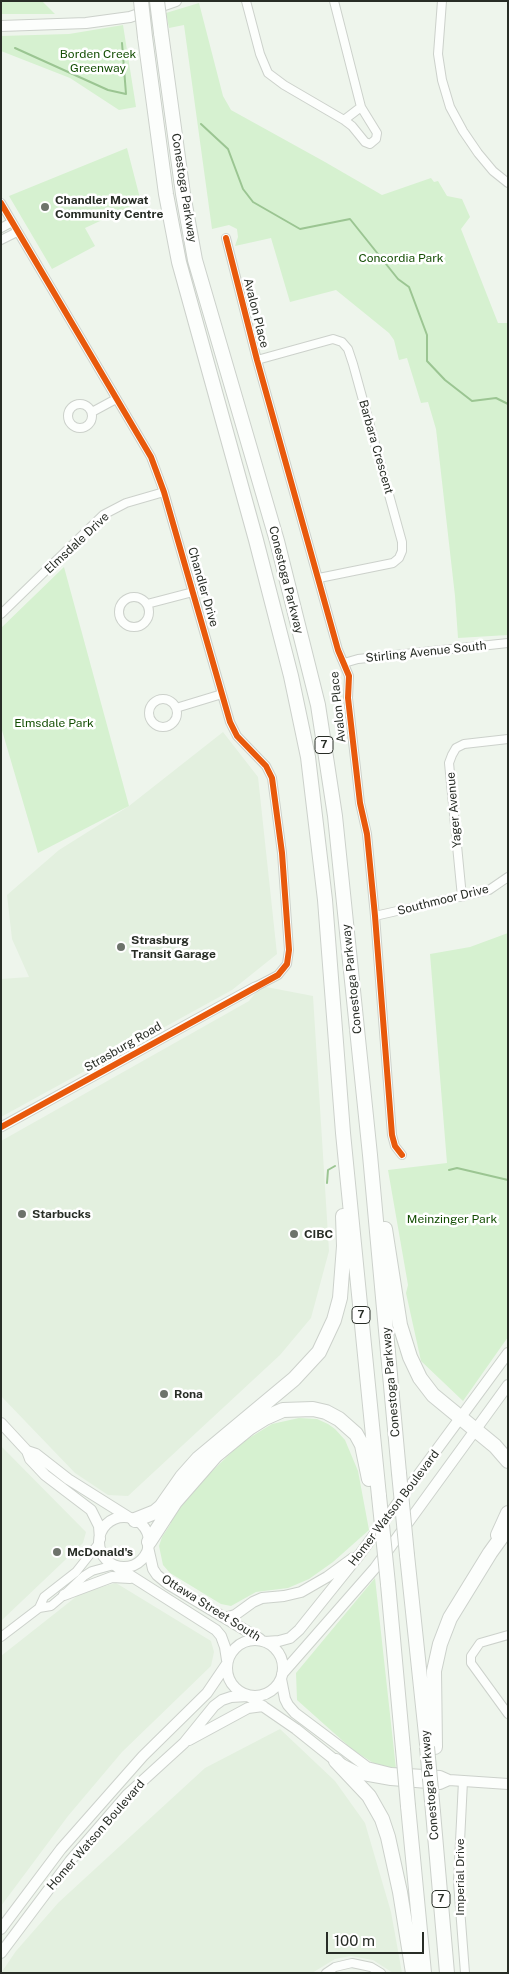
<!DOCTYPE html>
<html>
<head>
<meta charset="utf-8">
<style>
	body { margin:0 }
	#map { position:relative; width:509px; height:1974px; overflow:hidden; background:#eef5ec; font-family:"Public Sans",sans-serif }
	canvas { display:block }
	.frame { position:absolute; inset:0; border:2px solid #282d26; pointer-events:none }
	.scale { position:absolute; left:326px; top:1932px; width:98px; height:22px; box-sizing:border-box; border:2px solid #282d26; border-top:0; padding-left:6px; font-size:15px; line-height:18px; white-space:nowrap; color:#282d26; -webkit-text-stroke:4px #fff; paint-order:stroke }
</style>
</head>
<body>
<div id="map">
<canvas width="509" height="1974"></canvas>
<div class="frame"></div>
<div class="scale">100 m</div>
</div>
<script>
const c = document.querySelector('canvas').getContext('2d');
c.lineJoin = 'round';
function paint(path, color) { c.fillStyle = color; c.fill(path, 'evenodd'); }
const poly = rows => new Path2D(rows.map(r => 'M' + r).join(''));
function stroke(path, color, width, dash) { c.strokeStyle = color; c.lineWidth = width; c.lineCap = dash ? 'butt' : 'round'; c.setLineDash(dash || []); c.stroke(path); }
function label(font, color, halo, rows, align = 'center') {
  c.font = font + ' "Public Sans",sans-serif'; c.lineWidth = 5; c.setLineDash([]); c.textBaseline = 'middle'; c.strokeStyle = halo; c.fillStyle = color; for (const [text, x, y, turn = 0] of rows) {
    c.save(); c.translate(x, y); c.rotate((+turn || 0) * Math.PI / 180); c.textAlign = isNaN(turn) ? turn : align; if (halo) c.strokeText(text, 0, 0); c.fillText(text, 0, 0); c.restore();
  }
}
paint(poly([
	[223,732,258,777,277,954,232,990,1,1117,1,979,29,977,12,939,7,895,59,850,129,806],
	[261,986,313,996,329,1251,311,1318,280,1355,128,1496,108,1495,75,1473,1,1396,1,1141,249,1001],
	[1,1446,86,1532,83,1543,1,1621],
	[116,1583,211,1641,214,1652,211,1666,122,1752,68,1816,1,1906,1,1656,77,1596,94,1589],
	[280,1729,335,1781,365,1823,391,1912,402,1973,393,1973,373,1960,351,1956,335,1959,312,1973,1,1973,16,1951,59,1902,205,1768]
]), '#e3f0df');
paint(poly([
	[1,1,42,1,55,14,1,14],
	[199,3,223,96,231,110,325,162,382,195,431,178,434,182,438,181,447,196,462,199,470,217,461,229,498,323,508,323,508,635,458,638,455,596,436,429,428,402,421,403,407,358,399,360,394,340,389,333,336,290,290,302,271,238,235,246,238,237,237,229,229,225,212,229,184,25,169,28,166,13],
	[123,25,136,107,119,110,70,78,1,51,1,36,69,34],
	[127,148,141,202,85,228,95,246,52,269,9,196],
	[64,567,129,806,38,853,1,727,1,628],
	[508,933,508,1337,463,1401,421,1361,406,1293,408,1285,388,1170,447,1163,430,954,470,947],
	[299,1418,317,1419,328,1424,335,1429,345,1440,358,1471,369,1530,333,1562,309,1579,288,1588,256,1592,231,1606,221,1604,170,1573,163,1565,159,1546,162,1537,171,1523,167,1520,199,1484,241,1443,272,1424],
	[375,1578,396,1769,378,1766,353,1750,297,1700,296,1673]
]), '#d6f1d0');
stroke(poly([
	[15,48,108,90,126,94,122,43],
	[201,124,228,149,243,189,253,202,300,229,350,219,398,279,409,287,427,335,427,361,445,380,472,401,496,398,508,404],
	[449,1170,457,1168,508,1180],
	[327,1183,328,1170,335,1166]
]), '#9bc592', 2);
const minor = poly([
	[246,1,260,54,268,73,284,85,344,120,352,126,365,142,370,144,376,139,377,133,361,107,334,1],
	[442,1,438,54,442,80,450,107,463,131,478,153,493,171,508,183],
	[344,120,361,107],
	[1,203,151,457,164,492,230,722,237,736,266,766,272,778,282,853,289,950,287,964,278,975,255,987],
	[1,228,12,222],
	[226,238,257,360,338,650,349,676,348,698,360,803,367,834,375,916,392,1135,395,1146,402,1155],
	[1,240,17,232],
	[257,360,333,339,342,342,348,349,353,364,402,542,402,551,399,558,393,563,319,578],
	'68 416a12 12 0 1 1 24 0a12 12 0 1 1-24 0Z',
	[92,412,116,399],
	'119 612a15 15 0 1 1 30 0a15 15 0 1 1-30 0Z',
	[147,604,193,592],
	[1,614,103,515,126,503,164,492],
	[344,663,358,659,508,643],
	'149 713a14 14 0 1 1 28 0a14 14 0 1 1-28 0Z',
	[176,708,222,694],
	[462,897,449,763,452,755,456,748,464,744,508,739],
	[375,916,489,890,508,877],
	[39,1608,44,1597,76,1572,99,1543],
	[508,1635,480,1643,471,1656,471,1663,508,1714],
	[1,1637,39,1608,51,1606,64,1595,84,1576,92,1571,114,1565],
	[463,1781,458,1882,465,1973],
	[326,1973,335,1967,352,1963,371,1967,381,1973]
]);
const tertiary = poly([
	[1,1127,255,987]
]);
const secondary = poly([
	[1,26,86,23,130,17,176,1],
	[1,1423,27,1451,30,1459,45,1475,91,1510,99,1526,100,1539],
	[27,1451,36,1454,68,1479,130,1518],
	'99 1542a25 25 0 1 1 50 0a25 25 0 1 1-50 0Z',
	[148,1547,153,1569,157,1575,168,1584,260,1639],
	[117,1567,216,1630,221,1636,225,1647,227,1660],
	[64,1595,112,1577,130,1578],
	[225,1618,235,1615,253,1602,262,1598,284,1596,301,1592,327,1577,353,1558],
	'227 1668a28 28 0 1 1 56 0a28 28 0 1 1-56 0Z',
	[265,1642,279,1641,290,1638,299,1630,360,1554,508,1353],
	[282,1674,375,1568,508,1385],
	[281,1679,285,1699,288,1705,295,1713,367,1767,391,1773,440,1776,449,1780,508,1784],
	[248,1696,296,1729,336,1761,363,1775,391,1780,440,1784,449,1780],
	[189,1740,248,1708,263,1706],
	[1,1929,61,1849,143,1756,207,1693,226,1665],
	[1,1953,70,1861,127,1795,184,1743,214,1706,222,1700,231,1697,248,1696]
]);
const motorway = poly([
	[161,33,183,194,195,260,277,541,318,705,335,816,370,1155,399,1473],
	[145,37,166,194,179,262,256,540,291,676,308,757,325,900,343,1133,379,1496],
	[385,1229,400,1325,410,1357,420,1378,433,1395,495,1446,508,1461],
	[135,1520,155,1512,161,1507,182,1477,198,1459,294,1379,319,1352,334,1320,340,1298,344,1246,343,1216],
	[498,1535,508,1513],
	[149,1542,175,1502,216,1455,249,1428,265,1418,283,1410,313,1409,326,1412,339,1419,356,1434,362,1445,369,1479],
	[407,1555,427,1744],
	[388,1584,403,1749],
	[435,1747,434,1671,440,1644,450,1618,490,1553,508,1528],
	[336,1761,369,1796,382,1819,388,1837,400,1892,413,1973],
	[408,1806,424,1973],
	[433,1812,447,1973]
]);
stroke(minor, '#ccd1cb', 10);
stroke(tertiary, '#ccd1cb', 11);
stroke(secondary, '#ccd1cb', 12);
stroke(motorway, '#ccd1cb', 16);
stroke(minor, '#fcfefc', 8);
stroke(tertiary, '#fcfefc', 9);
stroke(secondary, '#fcfefc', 10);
stroke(motorway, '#fcfefc', 14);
const motorwayBridge = poly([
	[141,1,145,37],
	[157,1,161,33],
	[399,1473,407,1555],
	[379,1496,388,1584],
	[427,1747,433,1812],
	[403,1749,408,1806]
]);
stroke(motorwayBridge, '#ccd1cb', 16, []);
stroke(motorwayBridge, '#fcfefc', 14);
stroke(poly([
	[1,203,151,457,164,492,230,722,237,736,266,766,272,778,282,853,289,950,287,964,278,975,1,1127],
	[226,238,257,360,338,650,349,676,348,698,360,803,367,834,375,916,392,1135,395,1146,402,1155]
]), '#e8590c', 6);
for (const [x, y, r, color] of [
	[45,207,5,"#6d736b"],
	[121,947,5,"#6d736b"],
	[22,1214,5,"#6d736b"],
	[294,1234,5,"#6d736b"],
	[164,1394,5,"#6d736b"],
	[57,1552,5,"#6d736b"]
]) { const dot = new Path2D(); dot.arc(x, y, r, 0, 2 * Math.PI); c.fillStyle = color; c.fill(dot); stroke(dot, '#fff', 2); }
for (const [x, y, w] of [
	[324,745,18],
	[361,1315,18],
	[441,1899,18]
]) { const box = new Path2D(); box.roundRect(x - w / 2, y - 8.5, w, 17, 4); c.fillStyle = '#fff'; c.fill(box); stroke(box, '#282d26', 1); }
label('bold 11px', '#282d26', null, [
	["7",324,745],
	["7",361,1315],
	["7",441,1899]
]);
label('12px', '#154f05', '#fff', [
	["Borden Creek",98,54],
	["Greenway",98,68],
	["Concordia Park",401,258],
	["Elmsdale Park",54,723],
	["Meinzinger Park",452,1219]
]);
label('12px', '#282d26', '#fff', [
	["Conestoga Parkway",184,188,81],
	["Avalon Place",256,313,76],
	["Barbara Crescent",376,447,74],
	["Elmsdale Drive",77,543,-43],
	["Conestoga Parkway",286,580,76],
	["Chandler Drive",203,587,74],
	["Stirling Avenue South",426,652,-6],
	["Avalon Place",338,707,-96],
	["Yager Avenue",454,810,-95],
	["Southmoor Drive",443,900,-14],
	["Conestoga Parkway",352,979,-96],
	["Strasburg Road",123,1047,-30],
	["Conestoga Parkway",391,1382,-95],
	["Homer Watson Boulevard",394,1508,-53],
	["Ottawa Street South",211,1608,32],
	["Conestoga Parkway",430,1785,-95],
	["Homer Watson Boulevard",96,1835,-49],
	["Imperial Drive",460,1877,-90]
]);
label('bold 12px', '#282d26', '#fff', [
	["Chandler Mowat",55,200],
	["Community Centre",55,214],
	["Strasburg",131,940],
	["Transit Garage",131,954],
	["Starbucks",32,1214],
	["CIBC",304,1234],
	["Rona",174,1394],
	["McDonald's",67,1552]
], 'left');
</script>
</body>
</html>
